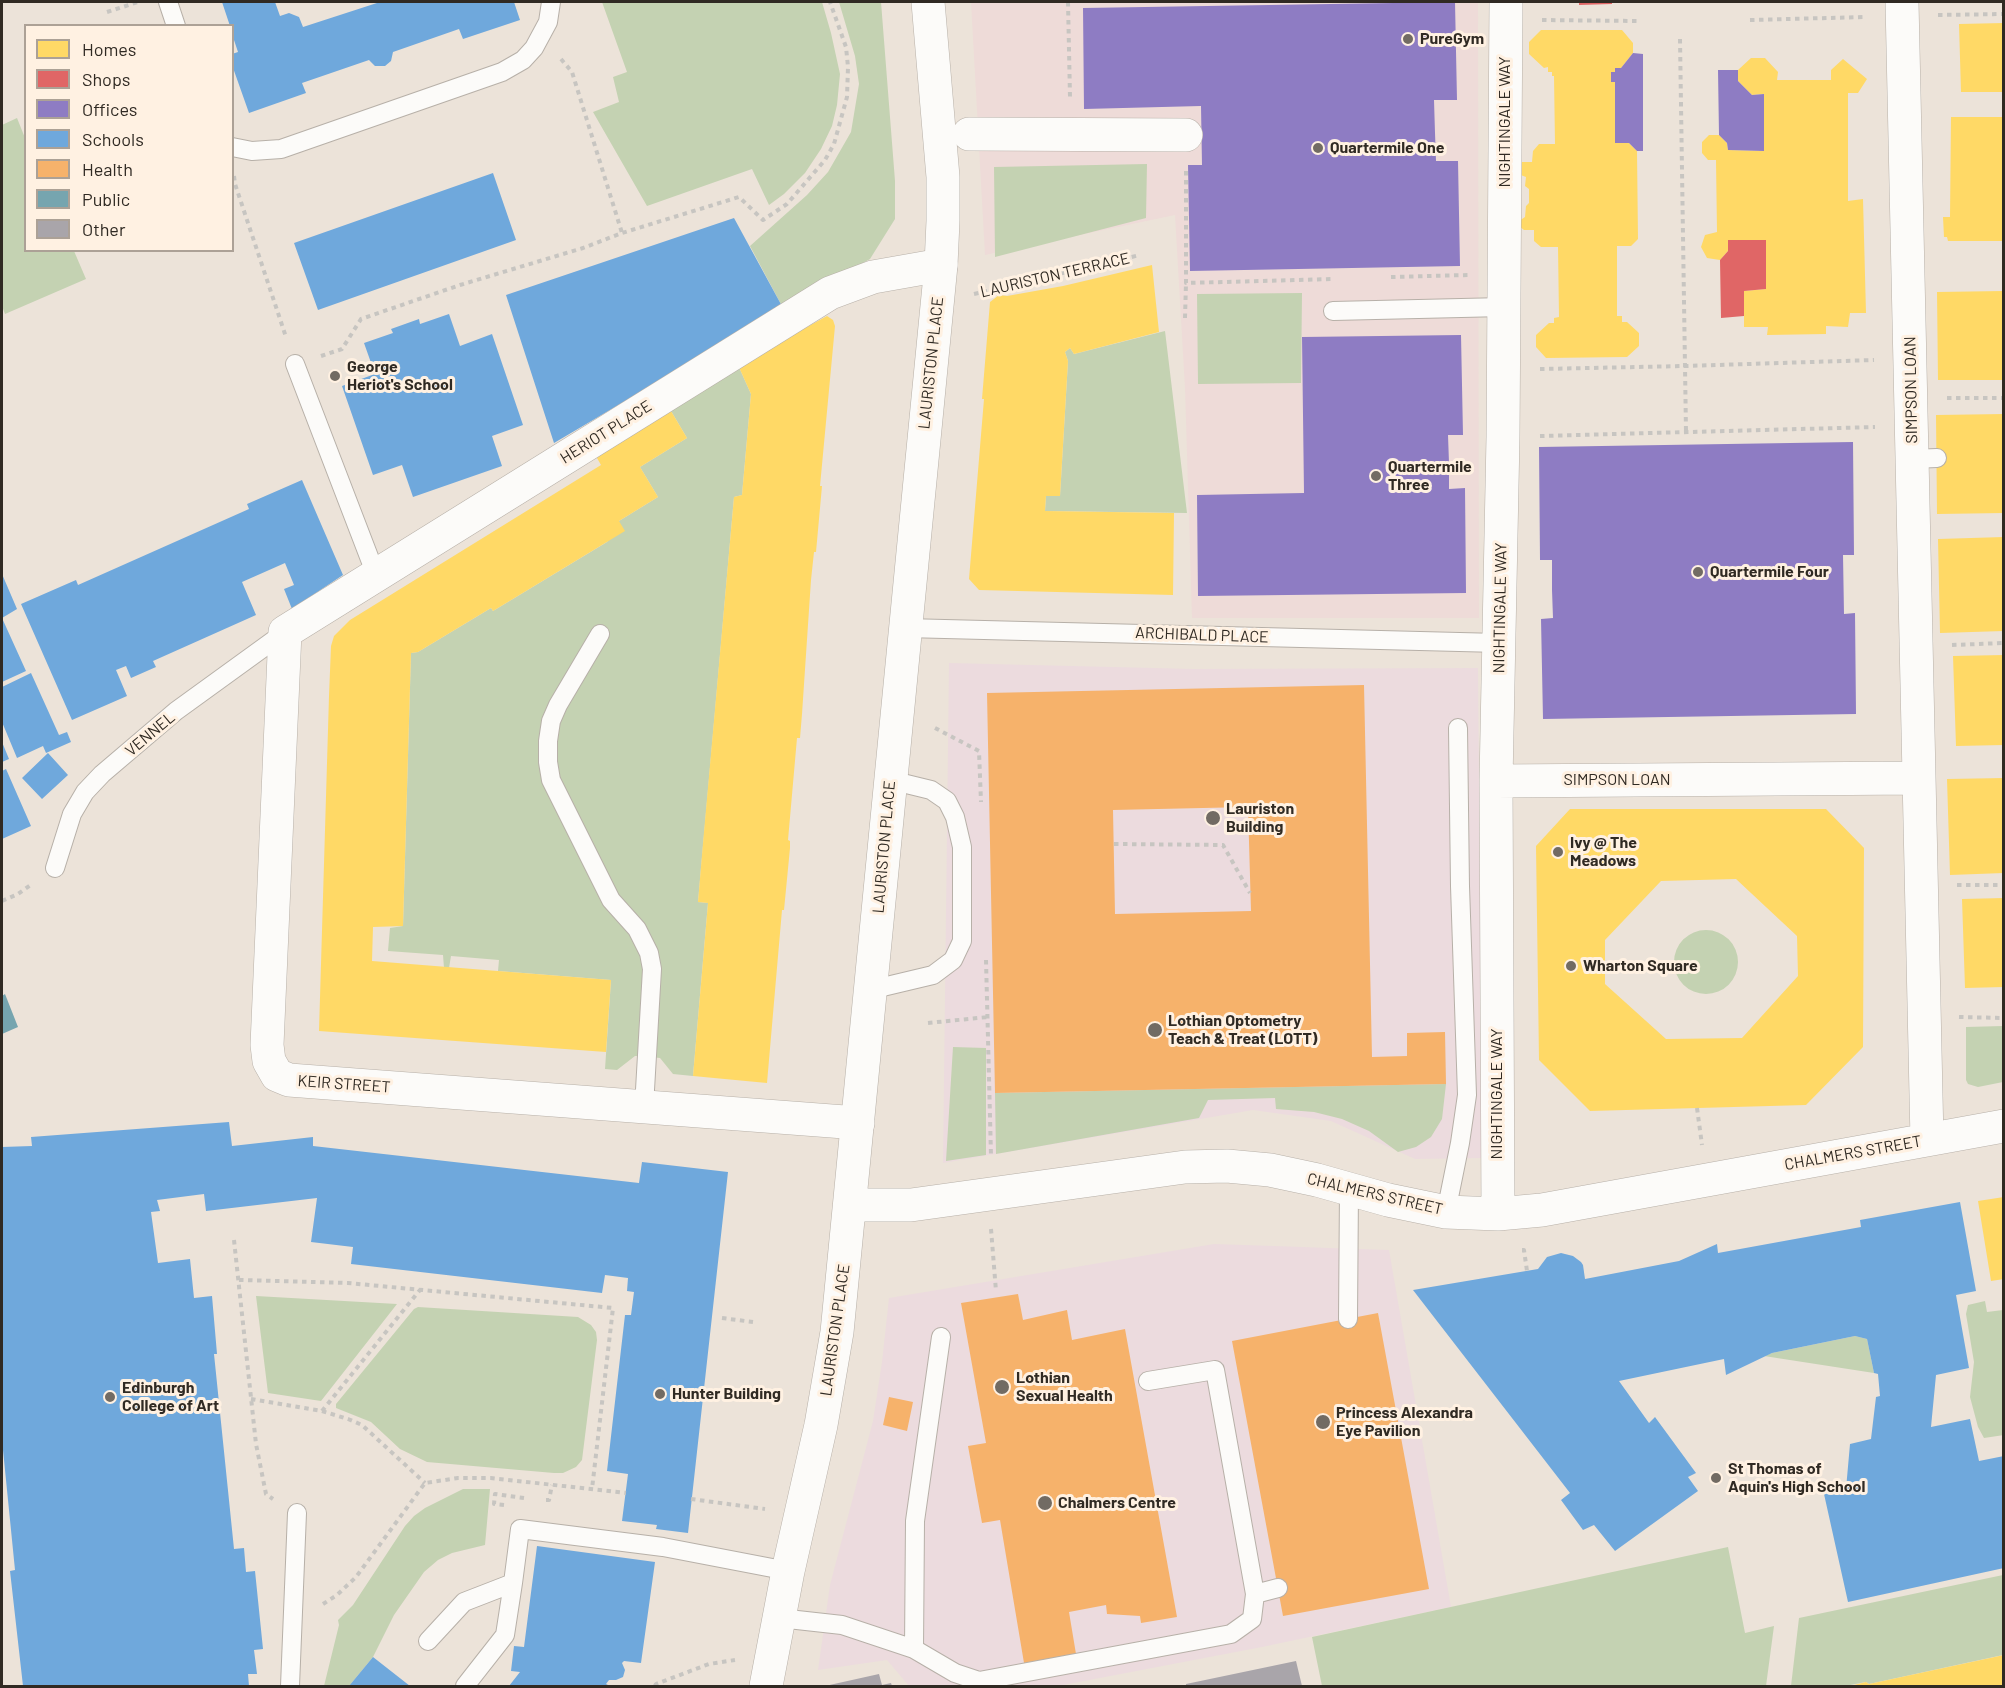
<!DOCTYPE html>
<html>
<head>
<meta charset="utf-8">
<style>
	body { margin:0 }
	#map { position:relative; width:2005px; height:1688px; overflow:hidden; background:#ece3d9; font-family:Barlow,sans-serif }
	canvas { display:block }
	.frame { position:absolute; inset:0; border:3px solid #302a23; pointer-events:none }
	.legend { position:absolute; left:24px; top:24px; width:210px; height:228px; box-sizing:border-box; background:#fff1e2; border:2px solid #aca196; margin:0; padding:8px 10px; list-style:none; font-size:18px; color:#302a23 }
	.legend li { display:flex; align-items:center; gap:12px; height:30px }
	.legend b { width:30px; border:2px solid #aca196 }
</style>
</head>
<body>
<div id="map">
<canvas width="2005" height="1688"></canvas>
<div class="frame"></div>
<ul class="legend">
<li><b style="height:16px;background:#ffd966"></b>Homes</li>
<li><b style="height:16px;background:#e06666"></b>Shops</li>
<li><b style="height:16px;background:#8e7cc3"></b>Offices</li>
<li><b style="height:16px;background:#6fa8dc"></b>Schools</li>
<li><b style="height:16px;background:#f6b26b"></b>Health</li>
<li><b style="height:16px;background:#76a5af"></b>Public</li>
<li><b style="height:16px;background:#a9a5aa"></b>Other</li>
</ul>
</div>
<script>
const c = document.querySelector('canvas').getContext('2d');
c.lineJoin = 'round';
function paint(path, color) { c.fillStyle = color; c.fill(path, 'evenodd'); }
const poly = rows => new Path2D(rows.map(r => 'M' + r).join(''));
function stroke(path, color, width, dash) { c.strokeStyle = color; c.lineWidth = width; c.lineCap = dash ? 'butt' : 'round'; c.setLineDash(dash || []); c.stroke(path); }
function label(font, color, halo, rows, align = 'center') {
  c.font = font + ' Barlow,sans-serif'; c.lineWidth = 6; c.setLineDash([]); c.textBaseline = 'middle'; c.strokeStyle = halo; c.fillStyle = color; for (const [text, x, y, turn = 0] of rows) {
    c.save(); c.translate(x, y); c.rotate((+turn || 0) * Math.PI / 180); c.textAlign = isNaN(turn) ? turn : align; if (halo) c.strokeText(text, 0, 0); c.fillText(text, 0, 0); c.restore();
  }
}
paint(poly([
	[971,2,1478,2,1479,618,1192,618,1185,388,1175,215,985,255]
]), '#eedbd8');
paint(poly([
	[949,663,1194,669,1478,668,1482,1158,1415,1159,1331,1121,1253,1110,943,1163],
	[1214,1244,1389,1250,1451,1607,1262,1647,1058,1686,909,1686,887,1660,818,1670,830,1585,873,1421,882,1362,889,1298]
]), '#ecdbde');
paint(poly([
	[602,2,822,2,831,33,840,74,837,105,832,126,821,149,805,173,784,194,769,205,752,169,647,206,593,112,619,102,613,77,627,72],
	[839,2,881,2,895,181,895,219,870,259,783,308,750,246,807,195,828,172,851,132,859,84,855,56],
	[17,118,25,138,26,250,74,251,86,279,5,314,2,306,2,125],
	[1147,164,1146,218,995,257,994,167],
	[1302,293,1301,383,1198,384,1197,294],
	[1165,331,1187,513,1045,511,1046,496,1060,496,1068,361,1065,352,1070,348,1074,354],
	[738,365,751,394,742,495,734,497,698,902,708,903,693,1076,673,1074,660,1058,641,1056,635,1056,617,1070,605,1069,611,980,498,971,499,960,451,956,449,968,444,968,443,955,388,951,390,928,403,926,411,653,418,652,491,608,493,611,607,542,619,521,658,497,640,467,687,438,668,406],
	'1674 962a32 32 0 1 1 64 0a32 32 0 1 1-64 0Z',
	[2003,1026,2003,1082,1978,1087,1968,1084,1966,1080,1966,1027],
	[953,1047,986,1048,986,1155,946,1161],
	[1446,1084,1442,1119,1431,1137,1416,1147,1398,1152,1369,1131,1342,1119,1314,1112,1276,1109,1275,1098,1208,1100,1199,1118,996,1154,995,1093],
	[256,1296,397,1304,321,1401,268,1393],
	[1985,1301,1987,1312,2003,1310,2004,1435,1984,1438,1978,1427,1970,1397,1974,1362,1966,1314,1968,1305],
	[418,1307,578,1317,591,1325,596,1332,597,1340,582,1460,576,1467,563,1473,554,1473,427,1462,400,1449,371,1422,336,1408,336,1404,414,1309],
	[1855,1336,1867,1339,1874,1373,1764,1356,1772,1353],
	[463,1489,490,1489,485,1545,452,1553,438,1560,424,1572,394,1615,373,1657,349,1686,324,1686,339,1625,338,1620,353,1605,405,1526,414,1516,425,1508],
	[1728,1547,1745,1633,1774,1626,1766,1686,1322,1686,1312,1637],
	[2003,1575,2003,1655,1869,1684,1866,1682,1845,1686,1791,1686,1799,1618]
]), '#c4d2b2');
paint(poly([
	[2004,23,2004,92,1961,92,1959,24],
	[1541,30,1622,30,1633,43,1633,53,1621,68,1615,68,1615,72,1611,72,1611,82,1615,82,1615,143,1629,143,1637,151,1638,239,1631,246,1617,246,1617,316,1622,316,1622,322,1627,322,1639,333,1639,346,1627,357,1546,358,1536,347,1536,335,1549,323,1554,323,1554,318,1559,317,1558,247,1541,247,1534,241,1534,230,1524,230,1519,226,1519,221,1525,217,1526,206,1529,203,1529,189,1525,186,1526,177,1518,174,1518,166,1522,162,1532,162,1533,151,1539,144,1555,144,1554,76,1552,76,1552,72,1548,72,1548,67,1544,68,1529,54,1529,42],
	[1751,58,1765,58,1778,72,1777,80,1831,80,1831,70,1843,59,1867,79,1858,93,1848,93,1848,201,1863,199,1866,313,1850,313,1848,327,1826,326,1826,334,1767,335,1768,327,1744,327,1744,291,1766,289,1766,240,1728,240,1728,251,1720,260,1707,258,1701,247,1705,235,1717,232,1716,160,1708,160,1702,153,1702,142,1709,135,1719,135,1727,143,1728,150,1764,151,1764,94,1752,95,1738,81,1738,70],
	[1951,117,2004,117,2004,241,1948,241,1947,237,1944,237,1943,217,1950,217],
	[1152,265,1159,332,1074,354,1070,348,1065,352,1068,361,1060,496,1046,496,1045,511,1174,513,1173,595,979,590,969,579,984,399,982,399,990,302,999,295,1007,296,1063,286],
	[2004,291,2004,380,1938,380,1937,292],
	[827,316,833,320,835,326,820,486,822,486,816,552,814,552,811,580,802,714,800,738,797,738,788,840,790,841,790,848,784,910,782,910,767,1083,693,1076,708,903,698,902,703,843,734,497,742,495,751,394,738,365],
	[668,406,687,438,640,467,658,497,619,521,625,531,493,611,491,608,418,652,411,653,403,926,373,927,372,961,611,980,606,1052,319,1031,329,696,331,646,334,636,350,620,601,465,593,451],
	[2004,414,2004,513,1937,514,1936,415],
	[2004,537,2004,631,1940,633,1938,539],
	[2004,655,2004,745,1956,746,1953,656],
	[2004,778,2004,873,1950,875,1947,779],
	[1570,809,1826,809,1864,848,1863,1047,1806,1105,1590,1111,1539,1060,1536,846],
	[1736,879,1797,936,1798,976,1742,1038,1666,1039,1605,984,1605,940,1661,881],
	[2004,898,2004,987,1965,988,1962,899],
	[2004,1197,2004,1279,1991,1281,1978,1201],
	[2004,1655,2004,1686,1850,1686,1866,1682,1869,1684]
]), '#ffd966');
paint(poly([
	[1579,2,1612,2,1612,4,1579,5],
	[1728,240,1766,240,1766,289,1744,291,1744,316,1721,318,1720,260,1728,251]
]), '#e06666');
paint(poly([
	[1455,2,1457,100,1434,100,1435,133,1436,161,1458,161,1460,266,1190,271,1188,165,1202,165,1201,106,1084,109,1083,8],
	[1633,53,1643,54,1643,151,1637,151,1629,143,1615,143,1615,82,1611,82,1611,72,1615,72,1615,68,1621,68],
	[1718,70,1738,70,1738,81,1752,95,1764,94,1764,151,1728,150,1727,143,1719,135],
	[1461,335,1463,435,1448,435,1449,463,1449,489,1465,488,1466,593,1198,596,1197,495,1304,493,1302,337],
	[1853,442,1854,555,1843,555,1844,614,1855,613,1856,714,1543,719,1541,619,1553,618,1552,590,1552,560,1540,560,1539,447]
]), '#8e7cc3');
paint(poly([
	[222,2,275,2,280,16,289,13,299,17,303,27,380,2,514,2,520,20,463,39,459,29,393,52,391,61,385,66,375,66,369,60,302,83,306,93,249,113,232,65,232,54,238,52,232,34,232,26,230,26],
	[493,173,516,240,318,310,294,243],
	[734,218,783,308,554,443,506,295],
	[449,314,460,346,492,334,523,425,492,436,502,466,413,497,402,465,373,475,342,386,375,374,364,343,393,333,391,329,419,319,420,324],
	[302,480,343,575,292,609,284,589,294,585,285,563,242,582,256,615,153,661,156,667,131,678,126,666,116,670,127,696,72,720,21,604,76,580,78,585,249,509,247,504],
	[2,574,17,609,2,618,26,671,2,682],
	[31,673,59,735,67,732,71,742,46,753,43,746,17,758,2,722,2,687],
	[2,742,9,759,2,762],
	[48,753,68,775,42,799,22,778],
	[6,769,31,826,2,839,2,771],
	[229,1122,232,1146,313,1137,313,1146,639,1183,642,1162,728,1172,688,1533,656,1529,657,1525,622,1521,628,1474,607,1471,625,1315,631,1315,634,1292,627,1291,628,1278,605,1275,602,1293,351,1264,353,1247,311,1242,317,1198,206,1211,204,1194,157,1200,160,1211,151,1212,158,1263,190,1259,194,1298,212,1296,217,1354,214,1354,234,1549,244,1548,246,1572,255,1571,263,1649,254,1650,257,1674,248,1674,249,1686,23,1686,10,1571,15,1570,2,1440,2,1147,32,1146,31,1137],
	[1960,1202,1976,1291,1956,1295,1969,1368,1936,1375,1931,1427,1970,1419,1979,1461,2004,1456,2004,1568,1848,1602,1824,1494,1846,1489,1850,1444,1871,1439,1876,1397,1880,1396,1878,1374,1874,1373,1867,1339,1855,1336,1772,1353,1726,1375,1724,1359,1619,1381,1649,1423,1655,1417,1696,1473,1688,1477,1698,1491,1615,1551,1594,1525,1583,1530,1561,1500,1570,1493,1413,1290,1538,1269,1547,1257,1561,1253,1573,1256,1581,1262,1583,1265,1585,1279,1679,1261,1717,1244,1718,1253,1861,1227,1860,1220],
	[537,1546,655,1562,641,1663,624,1661,622,1663,625,1670,623,1677,616,1680,609,1680,606,1684,610,1686,509,1686,520,1672,511,1671,514,1646,524,1647],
	[373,1657,410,1686,349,1686]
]), '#6fa8dc');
paint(poly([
	[1364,685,1372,1057,1407,1056,1407,1033,1445,1032,1446,1084,995,1093,987,693],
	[1248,807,1251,911,1115,914,1113,810],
	[1018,1294,1023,1320,1067,1310,1072,1340,1125,1329,1177,1617,1141,1623,1140,1616,1107,1614,1106,1605,1069,1612,1076,1654,1024,1663,1000,1520,982,1523,968,1446,986,1443,961,1303],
	[1378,1313,1429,1589,1283,1616,1232,1341],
	[889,1397,913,1402,907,1431,883,1425]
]), '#f6b26b');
paint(poly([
	[5,994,18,1027,2,1034,2,996]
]), '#76a5af');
paint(poly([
	[1296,1661,1302,1686,1186,1686,1186,1684],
	[879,1674,882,1685,891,1683,892,1686,825,1686]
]), '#a9a5aa');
const lane = poly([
	[168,2,176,26],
	[232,147,252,151,281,149,502,72,523,60,534,48,548,22,551,2],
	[1333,311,1504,307],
	[295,364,376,575],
	[1912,459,1937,458],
	[905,628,1499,643],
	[600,634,558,705,551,721,548,741,548,762,551,780,611,900,637,929,649,953,652,969,644,1107],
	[55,868,72,814,85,792,102,774,176,711,285,632],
	[870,990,933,975,953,960,962,941,962,847,955,817,947,801,931,790,890,780],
	[1446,1212,1460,1143,1467,1095,1460,886,1458,728],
	[1348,1319,1349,1189],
	[1255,1594,1278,1588],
	[779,1618,842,1625,914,1649,955,1673,979,1681,1231,1634,1252,1619,1255,1594,1215,1370,1148,1381],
	[428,1641,464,1602,513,1583,520,1529,663,1547,788,1571],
	[914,1649,915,1521,941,1337],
	[290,1686,297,1513],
	[465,1686,505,1635,513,1583]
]);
const street = poly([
	[1902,2,1927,1140],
	[969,134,1186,135],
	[1496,781,1919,778],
	[858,1123,289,1080,277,1075,269,1061,267,1045,285,632,830,293,873,277,941,265],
	[850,1205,911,1205,1185,1167,1227,1166,1270,1170,1317,1180,1388,1200,1446,1212,1498,1214,1542,1210,2004,1126],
	[1498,1214,1496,781,1503,437,1506,2]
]);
const secondary = poly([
	[766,1686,788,1571,821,1425,837,1332,941,265,943,221,943,177,928,2]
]);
stroke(lane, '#b7b0a8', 20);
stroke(street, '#b7b0a8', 34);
stroke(secondary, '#b7b0a8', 34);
stroke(poly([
	[1068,2,1070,97],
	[107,12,138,2],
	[1938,15,2004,14],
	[1542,20,1637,21],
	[1750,20,1866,17],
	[1680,39,1686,432],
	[561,59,572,72,622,233],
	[1186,171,1186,283,1333,279],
	[234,176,235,184,286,337],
	[1391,277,1468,275],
	[974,294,1140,255],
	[1185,318,1186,283],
	[321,356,342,349,361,319,460,285,583,248,622,233,739,197,763,220,787,204,825,160,834,144,847,97,848,67,846,47,830,2],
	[1540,369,1685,366,1874,360],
	[1947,398,2004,398],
	[1540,436,1875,427],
	[1952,645,2004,643],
	[935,728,979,751,981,802],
	[1114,844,1223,845,1250,893],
	[1957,885,2004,885],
	[2,901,18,894,32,884],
	[986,960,991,1156],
	[1959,1017,2004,1018],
	[928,1023,988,1017],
	[1697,1108,1702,1145],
	[991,1229,996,1291],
	[234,1240,256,1444,266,1494,273,1499],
	[1522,1250,1524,1250,1527,1271],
	[239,1280,348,1283,613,1308,592,1489],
	[722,1318,753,1322],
	[251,1399,322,1411,348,1419,362,1425,425,1483],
	[322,1411,420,1290],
	[691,1499,765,1509],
	[546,1500,549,1500,552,1485],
	[504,1505,494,1504,495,1494,524,1498],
	[323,1604,337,1595,356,1577,425,1483,458,1478,491,1478,626,1493],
	[655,1686,656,1684,709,1664,735,1660]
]), '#c7c5c1', 4, [4.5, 4.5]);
stroke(lane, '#fcfbf9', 18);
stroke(street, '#fcfbf9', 33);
stroke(secondary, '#fcfbf9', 33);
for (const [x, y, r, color] of [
	[1408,39,6,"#726b63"],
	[1318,148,6,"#726b63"],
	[335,376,6,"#726b63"],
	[1376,476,6,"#726b63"],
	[1698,572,6,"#726b63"],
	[1213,818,8,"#726b63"],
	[1558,852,6,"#726b63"],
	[1571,966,6,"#726b63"],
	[1155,1030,8,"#726b63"],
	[1002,1387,8,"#726b63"],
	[660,1394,6,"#726b63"],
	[110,1397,6,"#726b63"],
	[1323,1422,8,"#726b63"],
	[1716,1478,6,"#726b63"],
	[1045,1503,8,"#726b63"]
]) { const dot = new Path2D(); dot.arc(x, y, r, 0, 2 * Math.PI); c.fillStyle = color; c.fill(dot); stroke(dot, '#fff1e2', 2); }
label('bold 16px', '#302a23', '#fff1e2', [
	["PureGym",1420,39],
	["Quartermile One",1330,148],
	["George",347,367],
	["Heriot's School",347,385],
	["Quartermile",1388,467],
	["Three",1388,485],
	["Quartermile Four",1710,572],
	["Lauriston",1226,809],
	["Building",1226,827],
	["Ivy @ The",1570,843],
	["Meadows",1570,861],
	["Wharton Square",1583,966],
	["Lothian Optometry",1168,1021],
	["Teach & Treat (LOTT)",1168,1039],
	["Lothian",1016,1378],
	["Sexual Health",1016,1396],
	["Edinburgh",122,1388],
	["College of Art",122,1406],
	["Hunter Building",672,1394],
	["Princess Alexandra",1336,1413],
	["Eye Pavilion",1336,1431],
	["St Thomas of",1728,1469],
	["Aquin's High School",1728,1487],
	["Chalmers Centre",1058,1503]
], 'left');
label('16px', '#302a23', '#fff1e2', [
	["NIGHTINGALE WAY",1505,122,-90],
	["LAURISTON TERRACE",1055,275,-13],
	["LAURISTON PLACE",931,363,-84],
	["SIMPSON LOAN",1911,390,-91],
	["HERIOT PLACE",606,432,-32],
	["NIGHTINGALE WAY",1500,608,-89],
	["ARCHIBALD PLACE",1202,635,2],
	["VENNEL",150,734,-40],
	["SIMPSON LOAN",1617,780],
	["LAURISTON PLACE",884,847,-85],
	["KEIR STREET",344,1084,4],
	["NIGHTINGALE WAY",1497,1094,-90],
	["CHALMERS STREET",1853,1153,-10],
	["CHALMERS STREET",1375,1194,13],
	["LAURISTON PLACE",835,1330,-82]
]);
</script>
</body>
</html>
